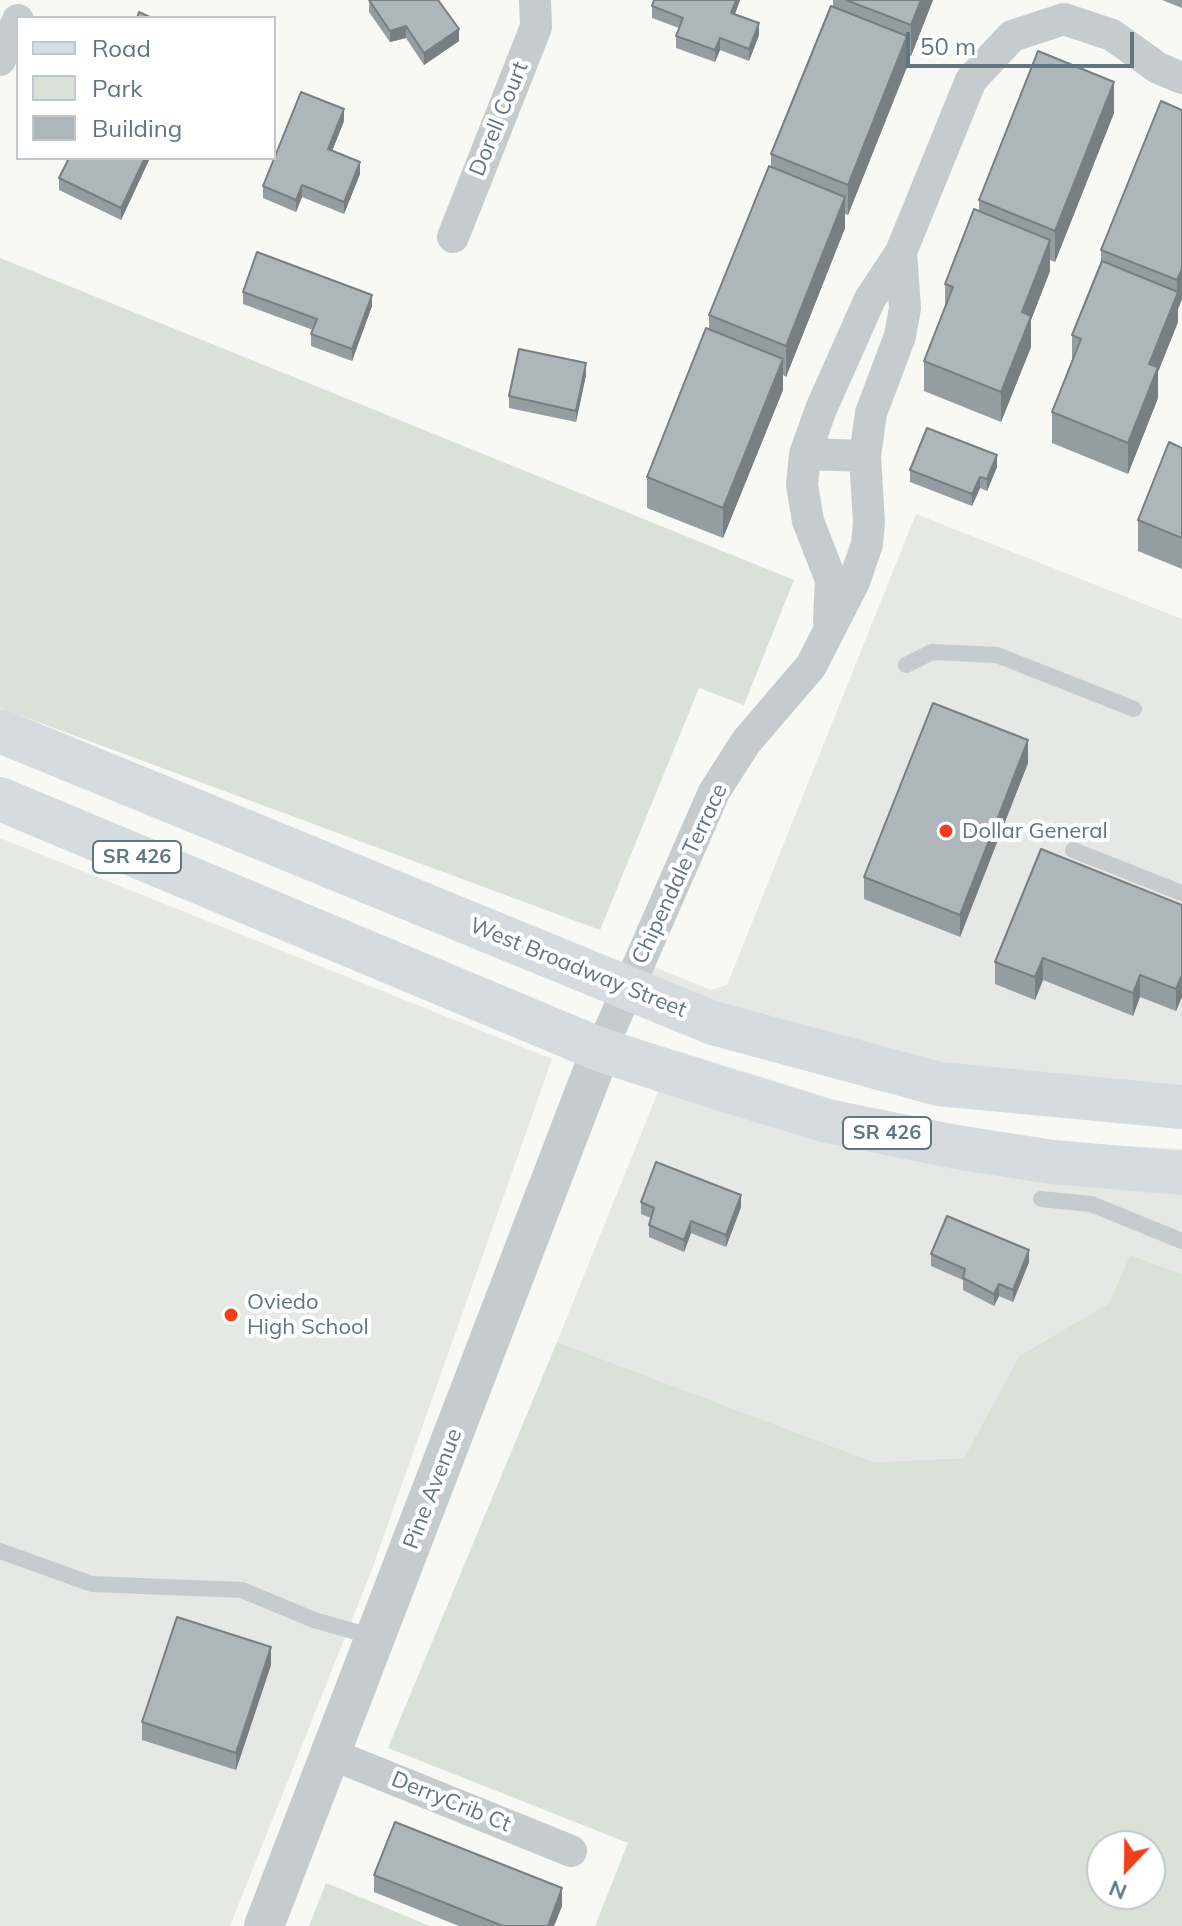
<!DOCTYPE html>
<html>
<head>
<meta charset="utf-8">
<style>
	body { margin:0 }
	#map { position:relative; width:1182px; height:1926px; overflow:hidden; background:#f8f8f5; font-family:Mulish,sans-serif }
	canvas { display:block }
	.legend { position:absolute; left:16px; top:16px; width:260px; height:144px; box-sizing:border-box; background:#fff; border:2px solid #c0c8cd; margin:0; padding:10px 14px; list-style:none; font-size:24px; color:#617683 }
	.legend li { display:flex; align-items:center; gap:16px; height:40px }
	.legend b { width:40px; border:2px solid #c0c8cd }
	.north { position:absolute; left:1086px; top:1830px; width:80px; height:80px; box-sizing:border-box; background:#fff; border:2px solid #c0c8cd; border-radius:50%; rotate:202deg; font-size:22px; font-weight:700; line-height:32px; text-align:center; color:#617683 }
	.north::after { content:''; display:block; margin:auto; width:28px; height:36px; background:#f13f1c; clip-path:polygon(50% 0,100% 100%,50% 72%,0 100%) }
	.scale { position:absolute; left:906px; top:32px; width:228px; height:36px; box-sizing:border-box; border:4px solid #617683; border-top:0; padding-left:10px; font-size:24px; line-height:28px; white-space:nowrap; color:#617683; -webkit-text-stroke:6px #fff; paint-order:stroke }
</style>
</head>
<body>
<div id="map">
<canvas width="1182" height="1926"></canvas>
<ul class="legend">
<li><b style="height:10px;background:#d6dbdf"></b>Road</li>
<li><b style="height:22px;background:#dae1d6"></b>Park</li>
<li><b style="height:22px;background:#acb6bb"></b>Building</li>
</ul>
<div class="north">N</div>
<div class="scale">50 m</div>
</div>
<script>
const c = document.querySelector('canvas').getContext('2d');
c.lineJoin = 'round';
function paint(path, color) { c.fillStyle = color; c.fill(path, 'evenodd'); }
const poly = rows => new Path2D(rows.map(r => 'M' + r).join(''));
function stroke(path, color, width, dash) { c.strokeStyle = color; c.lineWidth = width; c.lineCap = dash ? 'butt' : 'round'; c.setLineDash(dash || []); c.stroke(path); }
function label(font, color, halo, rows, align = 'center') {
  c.font = font + ' Mulish,sans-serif'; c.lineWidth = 8; c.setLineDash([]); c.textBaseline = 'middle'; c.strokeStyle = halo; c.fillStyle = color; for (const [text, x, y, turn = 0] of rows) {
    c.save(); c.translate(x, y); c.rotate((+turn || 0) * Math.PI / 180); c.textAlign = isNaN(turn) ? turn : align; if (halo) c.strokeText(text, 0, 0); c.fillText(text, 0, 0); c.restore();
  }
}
paint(poly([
	[916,514,1182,619,1182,1114,640,998,654,967,711,990,727,985],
	[0,838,552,1059,371,1572,230,1926,0,1926],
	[675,1050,839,1101,957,1127,1067,1143,1182,1149,1182,1274,1130,1255,1109,1303,1019,1356,964,1458,874,1462,557,1342]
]), '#e6e8e6');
paint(poly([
	[0,258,794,580,744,705,699,688,600,930,0,708],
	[1130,1255,1182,1274,1182,1926,595,1926,628,1843,388,1748,557,1342,874,1462,964,1458,1019,1356,1109,1303],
	[1102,1846,1150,1846,1150,1894,1102,1894],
	[326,1883,430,1926,309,1926]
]), '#dae1d6');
stroke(poly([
	[906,665,932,652,997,655,1134,709],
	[1073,850,1182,893],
	[1041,1199,1091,1204,1182,1241],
	[0,1551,92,1584,242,1590,314,1620,374,1637]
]), '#c6cbce', 16);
stroke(poly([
	[0,60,18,20],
	[453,237,536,27,535,0],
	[805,454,865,456],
	[829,621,831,580,808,521,802,485,805,454,821,409,870,299,901,252,971,80,1012,36,1064,19,1112,35,1158,68,1182,78],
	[601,1050,714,792,746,742,811,666,854,582,867,544,869,523,865,456,871,413,900,336,905,308,901,252],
	[331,1754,571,1851]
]), '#c6cbce', 32);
stroke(poly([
	[264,1926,601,1050]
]), '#c6cbce', 40);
stroke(poly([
	[0,731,713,1023,939,1084,1182,1107],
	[0,799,601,1050,722,1089,827,1121,956,1147,1052,1162,1182,1173]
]), '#d6dbdf', 44);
paint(poly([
	[369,0,459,41,424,65,406,38,390,42,369,12],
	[740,0,735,14,759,35,749,61,720,50,715,62,676,48,676,36,679,28,652,18,652,6],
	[833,0,933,0,911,56,907,55,907,67,848,215,845,214,845,228,786,377,783,375,783,390,723,538,647,508,647,477,709,329,709,315,771,167,771,154,833,6],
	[1162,0,1182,0,1182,8],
	[1182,110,1182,299,1178,309,1178,322,1158,372,1158,398,1128,474,1052,443,1052,412,1072,360,1072,335,1101,264,1101,250],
	[1114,113,1055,262,1050,260,1050,271,1031,320,1031,347,1001,422,924,391,924,361,945,308,945,284,979,211,979,200],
	[344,121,332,151,360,174,344,214,302,197,296,212,263,198,263,186],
	[69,158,150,158,121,220,59,190,59,178],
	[243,292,372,306,352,361,311,346,311,334,313,330,243,304],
	[586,375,576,422,509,408,509,396],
	[1182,448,1182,569,1138,551,1138,520],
	[997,467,987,491,980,488,972,506,910,482,910,470],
	[1028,763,960,937,864,899,864,877],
	[1182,905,1182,997,1176,1011,1140,997,1133,1016,1043,980,1035,1000,995,984,995,962],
	[641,1202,741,1207,726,1247,691,1233,684,1252,649,1237,649,1225,651,1218,641,1214],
	[931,1254,1029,1262,1013,1302,999,1296,994,1306,963,1290,963,1280,931,1266],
	[271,1665,236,1770,142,1740,142,1722],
	[374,1875,562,1906,554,1926,459,1926,374,1892]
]), '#949da1');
paint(poly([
	[736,0,740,0,731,25,731,13],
	[921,0,933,0,911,56,911,25],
	[759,23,759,35,749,61,749,49],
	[406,26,406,38,390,42,390,31],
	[459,29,459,41,424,65,424,53],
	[907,36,907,67,848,215,848,185],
	[720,38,720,50,715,62,715,50],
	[1114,82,1114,113,1055,262,1055,231],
	[344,109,344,121,328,161,328,149],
	[145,158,150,158,121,220,121,208],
	[360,162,360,174,344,214,344,202],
	[302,185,302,197,296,212,296,200],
	[845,197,845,228,786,377,786,346],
	[1050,240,1050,271,1031,320,1031,347,1001,422,1001,392,1022,312],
	[1182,269,1182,299,1178,309,1178,322,1158,372,1158,398,1128,474,1128,443,1149,364,1177,293,1177,280],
	[372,295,372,306,352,361,352,349],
	[783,359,783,390,723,538,723,508],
	[586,363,586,375,576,422,576,411],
	[997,455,997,467,987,491,987,479],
	[980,477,980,488,972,506,972,494],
	[1028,740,1028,763,960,937,960,915],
	[1043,958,1043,980,1035,1000,1035,977],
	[1140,975,1140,997,1133,1016,1133,993],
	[1182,975,1182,997,1176,1011,1176,989],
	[741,1195,741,1207,726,1247,726,1235],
	[691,1221,691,1233,684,1252,684,1240],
	[1029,1250,1029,1262,1013,1302,1013,1290],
	[999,1284,999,1296,994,1306,994,1294],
	[271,1647,271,1665,236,1770,236,1753],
	[562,1888,562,1906,554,1926,548,1926]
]), '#787f83');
const building = poly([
	[369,0,438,0,459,29,424,53,406,26,390,31,369,0],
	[654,0,736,0,731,13,759,23,749,49,720,38,715,50,676,36,683,18,652,6,654,0],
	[846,0,921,0,911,25,846,0],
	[831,6,907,36,848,185,771,154,831,6],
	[139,12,152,18,137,18,139,12],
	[1038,51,1114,82,1055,231,979,200,1038,51],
	[301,92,344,109,328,149,360,162,344,202,302,185,296,200,263,186,301,92],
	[1161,101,1182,110,1182,269,1177,280,1101,250,1161,101],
	[69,158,145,158,121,208,59,178,69,158],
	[769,166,845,197,786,346,709,315,769,166],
	[974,209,1050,240,1022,312,1031,316,1001,392,924,361,953,287,945,284,974,209],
	[257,252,372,295,352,349,311,334,317,319,243,292,257,252],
	[1102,261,1178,292,1149,364,1158,367,1128,443,1052,412,1081,339,1072,335,1102,261],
	[706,328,783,359,723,508,647,477,706,328],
	[519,349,586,363,576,411,509,396,519,349],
	[927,428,997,455,987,479,980,477,972,494,910,470,927,428],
	[1169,442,1182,448,1182,538,1138,520,1169,442],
	[933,703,1028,740,960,915,864,877,933,703],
	[1041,849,1182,905,1182,975,1176,989,1140,975,1133,993,1043,958,1035,977,995,962,1041,849],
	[656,1162,741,1195,726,1235,691,1221,684,1240,649,1225,654,1208,641,1202,656,1162],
	[947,1216,1029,1250,1013,1290,999,1284,994,1294,963,1278,965,1269,931,1254,947,1216],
	[177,1617,271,1647,236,1753,142,1722,177,1617],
	[395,1822,562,1888,548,1926,503,1926,374,1875,395,1822]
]);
paint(building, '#acb6bb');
stroke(building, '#787f83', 2);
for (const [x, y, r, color] of [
	[946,831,8,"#f13f1c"],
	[231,1315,8,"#f13f1c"]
]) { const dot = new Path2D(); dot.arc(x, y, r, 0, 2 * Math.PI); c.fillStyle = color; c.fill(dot); stroke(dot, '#fff', 3); }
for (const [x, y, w] of [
	[137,857,88],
	[887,1133,88]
]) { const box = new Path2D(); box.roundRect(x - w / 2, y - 16, w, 32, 6); c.fillStyle = '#fff'; c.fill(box); stroke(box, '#617683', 2); }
label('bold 20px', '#617683', null, [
	["SR 426",137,857],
	["SR 426",887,1133]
]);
label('22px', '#617683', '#fff', [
	["Dorell Court",499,119,-68],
	["Chipendale Terrace",680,874,-65],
	["West Broadway Street",578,968,22],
	["Pine Avenue",433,1489,-69],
	["DerryCrib Ct",451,1802,22]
]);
label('22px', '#617683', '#fff', [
	["Dollar General",962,831],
	["Oviedo",247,1302],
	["High School",247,1327]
], 'left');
</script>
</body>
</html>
